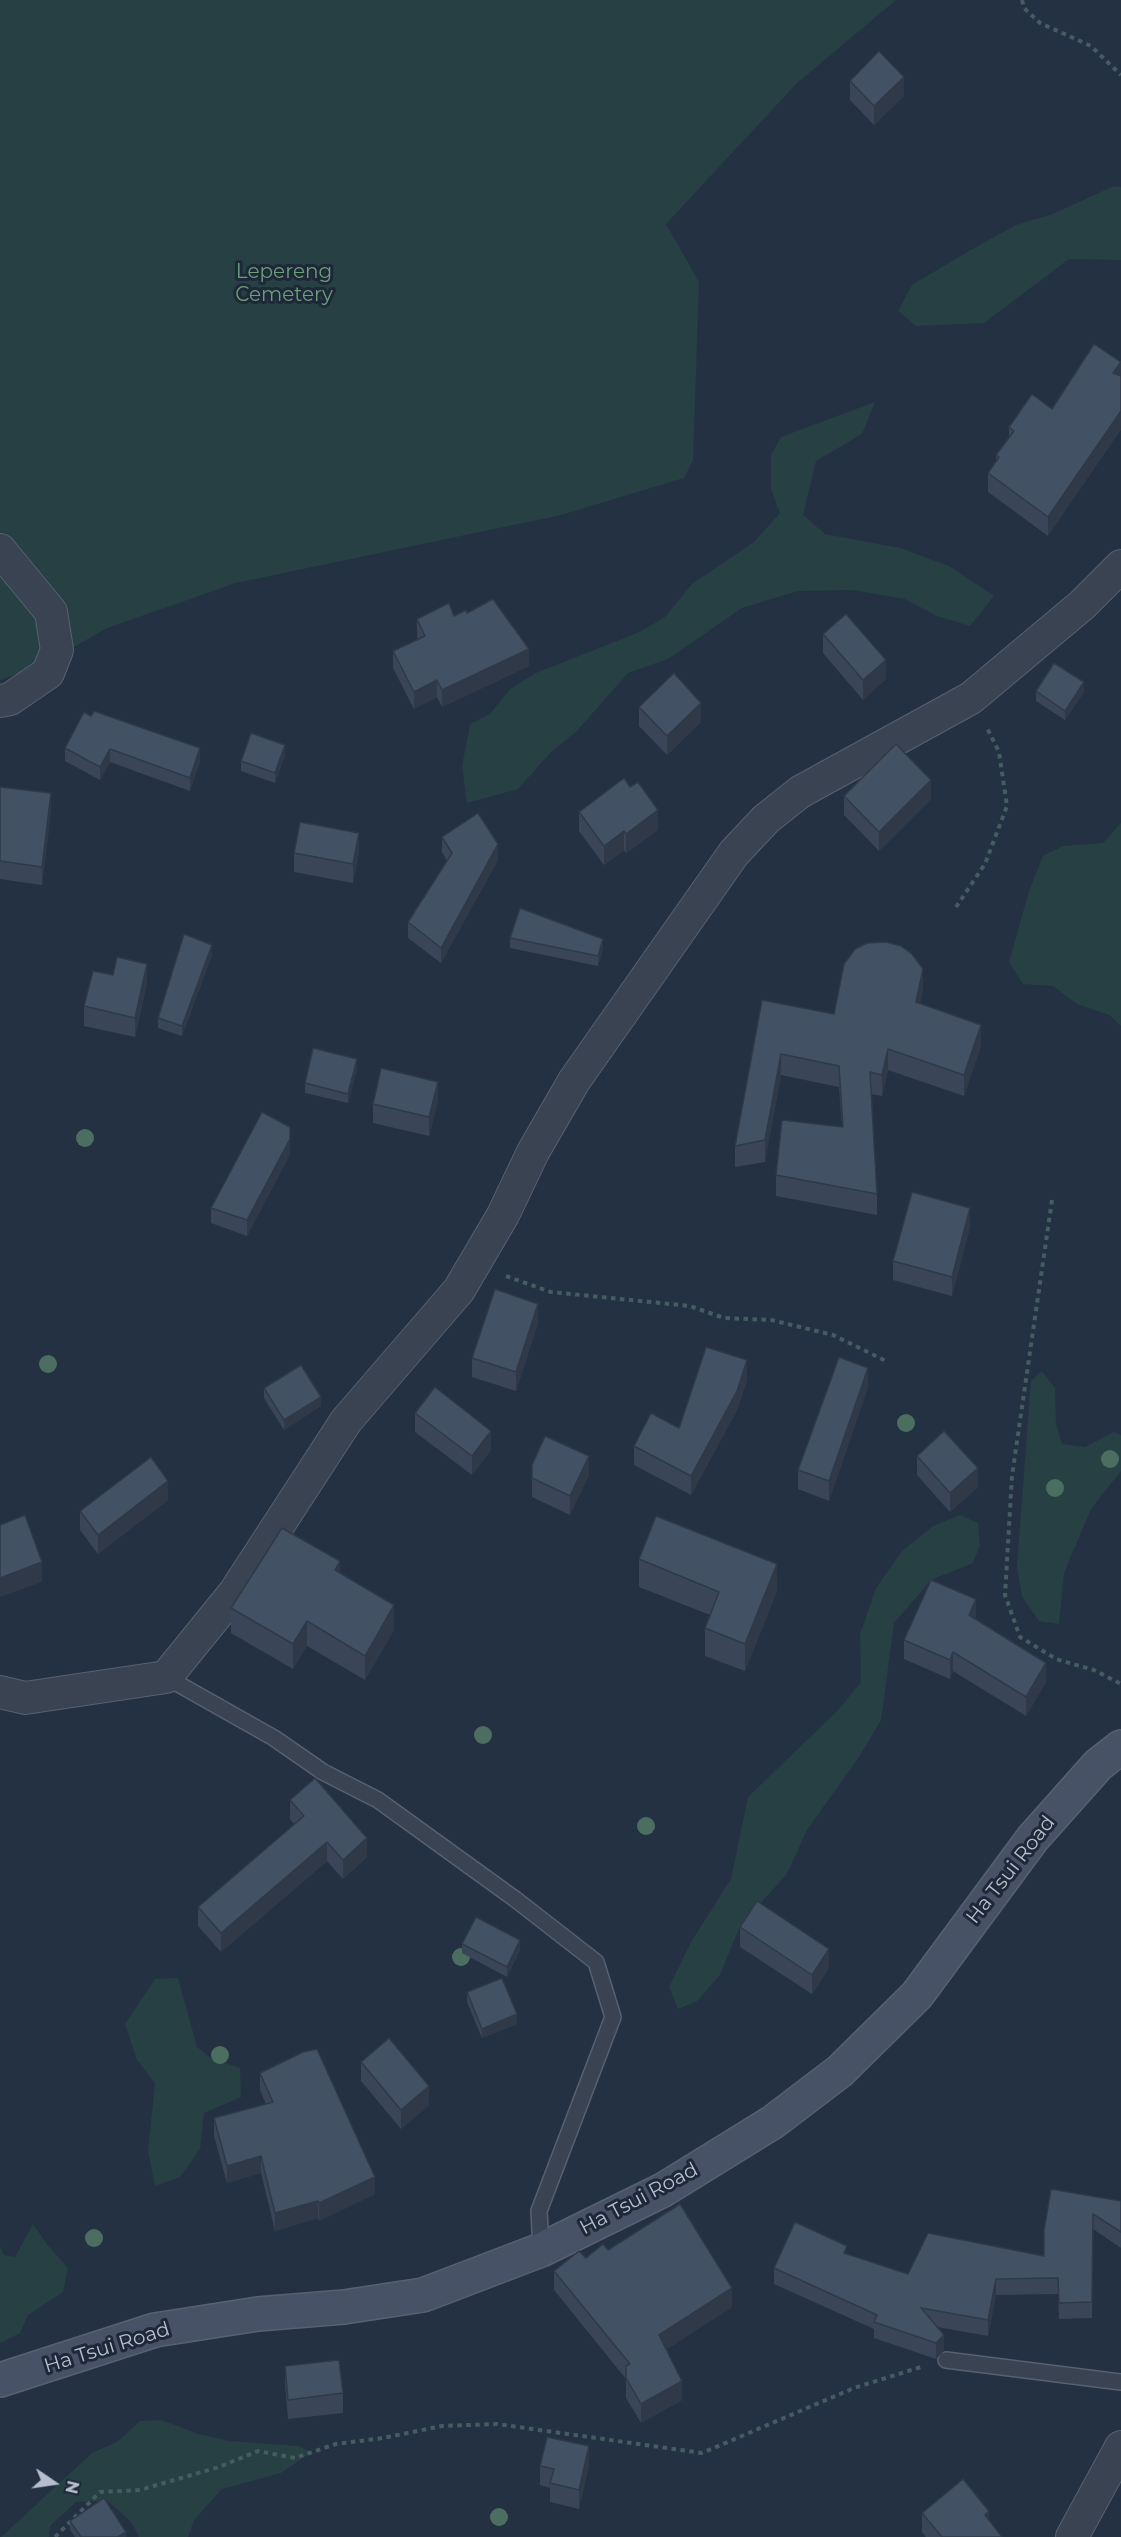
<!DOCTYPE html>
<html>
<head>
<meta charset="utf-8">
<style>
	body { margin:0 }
	#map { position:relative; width:1121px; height:2537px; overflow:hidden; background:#243143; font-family:Montserrat,sans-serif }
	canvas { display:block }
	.north { position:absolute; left:24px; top:2453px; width:60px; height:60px; -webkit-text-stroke:4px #1e2838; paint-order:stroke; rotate:103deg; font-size:16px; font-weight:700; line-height:24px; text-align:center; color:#b6becc }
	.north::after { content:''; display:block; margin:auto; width:21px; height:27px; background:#b6becc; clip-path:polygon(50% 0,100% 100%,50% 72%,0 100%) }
</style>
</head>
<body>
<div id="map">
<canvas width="1121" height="2537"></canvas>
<div class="north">N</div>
</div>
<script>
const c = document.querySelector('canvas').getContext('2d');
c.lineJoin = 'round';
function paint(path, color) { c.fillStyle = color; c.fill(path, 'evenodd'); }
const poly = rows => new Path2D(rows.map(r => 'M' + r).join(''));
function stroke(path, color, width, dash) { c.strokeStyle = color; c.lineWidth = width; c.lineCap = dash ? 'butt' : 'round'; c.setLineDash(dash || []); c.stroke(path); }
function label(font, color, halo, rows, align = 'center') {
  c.font = font + ' Montserrat,sans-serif'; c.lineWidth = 6; c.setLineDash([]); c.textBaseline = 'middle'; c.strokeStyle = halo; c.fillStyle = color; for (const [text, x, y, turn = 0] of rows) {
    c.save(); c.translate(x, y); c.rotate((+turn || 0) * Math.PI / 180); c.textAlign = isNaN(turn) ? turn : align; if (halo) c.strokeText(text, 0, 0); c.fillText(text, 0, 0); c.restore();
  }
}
paint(poly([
	[0,0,896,0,797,83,666,224,699,282,693,460,684,478,561,515,236,583,107,628,39,667,0,680],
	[1114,186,1121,187,1121,260,1069,259,984,323,916,326,898,311,912,285,969,251,1016,225,1053,214],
	[875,402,862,434,816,461,803,515,825,534,900,548,949,566,994,596,970,626,937,616,905,599,852,590,798,591,742,608,668,659,628,673,576,732,552,751,518,789,467,803,462,766,470,724,490,714,510,689,536,673,637,633,664,618,692,584,754,542,780,513,771,489,771,455,781,437],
	[1121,823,1121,1026,1110,1015,1077,1004,1053,986,1023,984,1009,962,1029,891,1043,856,1063,846,1103,843],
	[1042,1371,1055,1388,1056,1424,1062,1444,1085,1447,1114,1432,1121,1435,1121,1471,1091,1509,1064,1573,1059,1624,1039,1621,1022,1597,1017,1565,1031,1381],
	[960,1515,978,1523,980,1545,973,1563,931,1580,894,1623,881,1720,859,1757,807,1830,787,1874,740,1926,720,1975,697,2001,678,2009,669,1987,691,1942,731,1879,748,1797,837,1711,861,1682,860,1634,876,1588,902,1551,933,1526],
	[178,1978,197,2047,211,2058,240,2068,241,2097,204,2113,200,2149,180,2177,155,2186,148,2151,155,2083,137,2060,125,2024,155,1979],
	[33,2224,46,2243,68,2268,63,2292,28,2315,20,2333,0,2343,0,2246,4,2255,15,2257],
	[161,2420,199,2434,229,2441,298,2446,312,2452,281,2473,222,2489,194,2520,188,2537,139,2537,131,2522,108,2501,76,2502,50,2526,49,2537,1,2537,92,2453,117,2442,140,2421]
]), '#264044');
const lane = poly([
	[166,1677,274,1738,323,1772,378,1800,515,1899,596,1962,613,2017,539,2211,541,2250],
	[946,2360,1121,2382]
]);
const street = poly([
	[0,550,51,612,57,650,48,673,10,699,0,701],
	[0,1692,25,1698,166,1677,235,1592,346,1421,459,1290,503,1215,533,1152,574,1081,734,853,766,819,800,792,971,698,1082,605,1121,566],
	[1072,2537,1121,2447]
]);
const secondary = poly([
	[0,2380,155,2330,258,2314,344,2307,423,2295,541,2250,663,2190,773,2122,840,2071,917,1995,1033,1838,1098,1765,1121,1747]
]);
stroke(lane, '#576170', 18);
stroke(street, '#576170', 34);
stroke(secondary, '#576170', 36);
stroke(poly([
	[1022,0,1024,8,1040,23,1091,46,1121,75],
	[956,907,985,864,1007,806,999,752,987,728],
	[1052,1200,1012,1476,1005,1595,1020,1637,1056,1659,1094,1670,1121,1684],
	[506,1276,551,1292,690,1306,724,1318,771,1320,833,1335,888,1362],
	[55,2537,100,2492,140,2490,219,2467,258,2451,295,2458,336,2444,383,2438,442,2426,497,2424,702,2453,854,2388,921,2367]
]), '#455d60', 4, [4.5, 4.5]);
stroke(lane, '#394352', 15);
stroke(street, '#394352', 32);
stroke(secondary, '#475266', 33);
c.fillStyle = '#4b6e60';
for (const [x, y] of [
	[85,1138],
	[48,1364],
	[906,1423],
	[1110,1459],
	[1055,1488],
	[483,1735],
	[646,1826],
	[461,1957],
	[220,2055],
	[94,2238],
	[499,2517]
]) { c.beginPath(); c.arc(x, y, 9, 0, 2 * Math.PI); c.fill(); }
paint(poly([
	[850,81,904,96,874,125,850,100],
	[1052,409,1048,536,988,492,988,473,996,461,996,455,1009,438,1009,427],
	[467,613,529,666,442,707,437,697,414,709,393,668,393,651,418,639,417,636,417,619,454,616],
	[823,634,886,679,863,700,823,653],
	[1036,691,1084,692,1065,720,1036,701],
	[639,707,701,722,667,755,639,726],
	[91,716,200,761,190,791,110,762,100,780,65,761,65,748],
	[285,755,275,783,241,771,241,761],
	[0,787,51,811,42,885,0,879],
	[630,787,658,830,626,853,624,850,604,865,579,831,579,812],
	[844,796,931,799,879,851,844,815],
	[442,837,498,860,441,963,408,938,408,922,447,861,442,852],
	[359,852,353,883,294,872,294,853],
	[510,938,603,949,598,966,510,948],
	[212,955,182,1036,158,1028,158,1018],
	[147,983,135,1037,84,1026,84,1006],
	[923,990,920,1003,981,1046,964,1096,888,1070,882,1096,871,1094,877,1194,877,1215,776,1196,776,1175,842,1127,839,1087,781,1075,765,1162,735,1167,735,1146,762,1000,834,1014],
	[357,1069,348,1103,305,1093,305,1083],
	[438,1101,429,1136,373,1123,373,1104],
	[290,1154,247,1236,211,1223,211,1208],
	[970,1227,952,1296,893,1280,893,1261],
	[538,1323,516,1391,472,1377,472,1358],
	[747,1380,737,1410,691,1495,634,1465,634,1446,679,1428],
	[868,1387,829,1501,798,1489,798,1470],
	[264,1388,321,1406,284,1430,264,1398],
	[415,1413,491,1450,472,1475,415,1432],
	[917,1456,978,1487,950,1512,917,1475],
	[532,1465,589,1475,570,1515,532,1497],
	[168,1500,98,1554,80,1530,80,1511],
	[639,1559,777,1591,745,1671,705,1656,705,1628,710,1615,639,1587],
	[340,1573,394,1630,365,1680,307,1646,293,1669,231,1633,231,1608],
	[976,1618,976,1619,1046,1682,1026,1716,953,1671,950,1679,904,1659,904,1640],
	[290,1800,367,1857,343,1879,327,1861,221,1952,198,1926,198,1907,294,1824,290,1819],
	[740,1927,829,1968,812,1994,740,1947],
	[462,1944,520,1950,507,1977,462,1953],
	[467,1992,517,2024,482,2038,467,2002],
	[361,2062,429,2105,401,2129,361,2081],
	[260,2073,375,2194,319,2221,318,2218,275,2231,261,2173,227,2183,214,2136,214,2118,266,2104,260,2090],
	[1121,2201,1121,2248,1093,2229,1092,2318,1059,2319,1058,2294,996,2295,988,2336,937,2327,944,2351,936,2359,874,2338,874,2329,774,2284,774,2268,847,2254,908,2274,1044,2256,1044,2230],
	[608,2250,732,2307,667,2349,682,2400,641,2423,626,2398,626,2379,554,2290,554,2271],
	[285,2366,343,2393,343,2413,288,2419,285,2385],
	[589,2465,579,2509,550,2502,550,2488,540,2485,540,2466],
	[922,2513,989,2521,1002,2537,926,2537,922,2532],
	[70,2521,126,2537,75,2537,70,2530]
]), '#3a4657');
paint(poly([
	[904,77,904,96,874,125,874,106],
	[1121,362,1121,381,1113,373],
	[1121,411,1121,430,1048,536,1048,517],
	[529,649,529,666,442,707,442,690],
	[886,660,886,679,863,700,863,680],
	[437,680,437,697,414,709,414,692],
	[1084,682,1084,692,1065,720,1065,711],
	[701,703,701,722,667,755,667,736],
	[285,745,285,755,275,783,275,773],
	[200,748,200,761,190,791,190,778],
	[110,749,110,762,100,780,100,767],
	[931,780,931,799,879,851,879,832],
	[51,793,51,811,42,885,42,867],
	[658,810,658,830,626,853,626,834],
	[624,831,624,850,604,865,604,846],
	[359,833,359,852,353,883,353,864],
	[498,844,498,860,441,963,441,948],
	[603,939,603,949,598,966,598,956],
	[212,945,212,955,182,1036,182,1026],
	[147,964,147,983,135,1037,135,1018],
	[923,969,923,990,916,1024,916,1002],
	[981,1025,981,1046,964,1096,964,1075],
	[888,1049,888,1070,882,1096,882,1075],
	[781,1054,781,1075,765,1162,765,1140],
	[357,1059,357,1069,348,1103,348,1094],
	[438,1082,438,1101,429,1136,429,1117],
	[290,1139,290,1154,247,1236,247,1220],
	[970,1208,970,1227,952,1296,952,1277],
	[538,1304,538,1323,516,1391,516,1372],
	[747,1360,747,1380,737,1410,691,1495,691,1476],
	[868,1368,868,1387,829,1501,829,1481],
	[321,1397,321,1406,284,1430,284,1420],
	[491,1431,491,1450,472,1475,472,1456],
	[589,1456,589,1475,570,1515,570,1496],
	[978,1468,978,1487,950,1512,950,1493],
	[168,1481,168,1500,98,1554,98,1535],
	[340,1561,340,1586,335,1570],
	[42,1562,42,1582,0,1597,0,1578],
	[777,1564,777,1591,745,1671,745,1644],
	[976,1599,976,1618,969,1634,969,1615],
	[394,1605,394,1630,365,1680,365,1656],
	[307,1621,307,1646,293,1669,293,1644],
	[953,1652,953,1671,950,1679,950,1660],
	[1046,1663,1046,1682,1026,1716,1026,1697],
	[367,1838,367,1857,343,1879,343,1860],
	[327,1842,327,1861,221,1952,221,1933],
	[520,1940,520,1950,507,1977,507,1967],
	[829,1949,829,1968,812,1994,812,1975],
	[517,2014,517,2024,482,2038,482,2029],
	[429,2086,429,2105,401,2129,401,2110],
	[261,2156,261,2173,227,2183,227,2166],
	[375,2177,375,2194,319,2221,319,2203],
	[318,2201,318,2218,275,2231,275,2213],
	[996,2279,996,2295,988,2336,988,2320],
	[732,2288,732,2307,659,2354,659,2335],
	[944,2335,944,2351,936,2359,936,2343],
	[682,2381,682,2400,641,2423,641,2404],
	[589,2446,589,2465,579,2509,579,2490],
	[989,2511,989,2530,985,2515],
	[126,2532,126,2537,118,2537]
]), '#2f3947');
const building = poly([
	[879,51,904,77,874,106,850,81,879,51],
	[1094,344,1121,362,1113,373,1121,376,1121,411,1048,517,988,473,999,457,996,455,1014,431,1009,427,1032,394,1052,409,1094,344],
	[493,599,529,649,442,690,437,680,414,692,393,651,425,636,417,619,449,603,454,616,466,610,467,613,493,599],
	[846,614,886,660,863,680,823,634,846,614],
	[1054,663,1084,682,1065,711,1036,691,1054,663],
	[674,673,701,703,667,736,639,707,674,673],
	[94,711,200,748,190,778,110,749,100,767,65,748,84,712,91,716,94,711],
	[251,733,285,745,275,773,241,761,251,733],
	[896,744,931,780,879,832,844,796,896,744],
	[624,778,630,787,638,782,658,810,626,834,624,831,604,846,579,812,624,778],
	[0,787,51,793,42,867,0,861,0,787],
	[478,813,498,844,441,948,408,922,452,853,442,837,478,813],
	[300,822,359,833,353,864,294,853,300,822],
	[520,908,603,939,598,956,510,938,520,908],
	[184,934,212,945,182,1026,158,1018,184,934],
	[886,942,901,946,912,954,923,969,916,1002,981,1025,964,1075,888,1049,882,1075,870,1072,877,1194,776,1175,782,1120,843,1127,839,1066,781,1054,765,1140,735,1146,762,1000,834,1014,844,964,855,949,867,943,886,942],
	[117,957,147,964,135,1018,84,1006,93,971,113,975,117,957],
	[313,1048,357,1059,348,1094,305,1083,313,1048],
	[381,1068,438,1082,429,1117,373,1104,381,1068],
	[262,1112,290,1127,290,1139,247,1220,211,1208,262,1112],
	[912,1192,970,1208,952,1277,893,1261,912,1192],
	[495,1289,538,1304,516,1372,472,1358,495,1289],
	[706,1347,747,1360,737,1391,691,1476,634,1446,651,1413,679,1428,706,1347],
	[839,1357,868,1368,829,1481,798,1470,839,1357],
	[301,1365,321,1397,284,1420,264,1388,301,1365],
	[435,1387,491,1431,472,1456,415,1413,435,1387],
	[944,1431,978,1468,950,1493,917,1456,944,1431],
	[545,1436,589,1456,570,1496,532,1478,532,1465,545,1436],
	[151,1457,168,1481,98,1535,80,1511,151,1457],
	[25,1515,42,1562,0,1578,0,1525,25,1515],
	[656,1516,777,1564,745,1644,705,1628,719,1592,639,1559,656,1516],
	[282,1528,340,1561,335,1570,394,1605,365,1656,307,1621,293,1644,231,1608,282,1528],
	[931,1580,976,1599,969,1615,1046,1663,1026,1697,953,1652,950,1660,904,1640,931,1580],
	[315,1778,367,1838,343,1860,327,1842,221,1933,198,1907,304,1816,290,1800,315,1778],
	[757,1901,829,1949,812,1975,740,1927,757,1901],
	[476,1917,520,1940,507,1967,462,1944,476,1917],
	[502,1978,517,2014,482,2029,467,1992,502,1978],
	[389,2038,429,2086,401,2110,361,2062,389,2038],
	[317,2049,375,2177,319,2203,318,2201,275,2213,261,2156,227,2166,214,2118,273,2102,260,2073,303,2052,317,2049],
	[1051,2189,1121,2201,1121,2232,1093,2214,1092,2302,1059,2303,1058,2278,996,2279,988,2320,921,2308,944,2335,936,2343,874,2322,877,2315,774,2268,795,2222,847,2246,844,2253,908,2274,928,2233,1044,2256,1044,2230,1051,2189],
	[680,2204,732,2288,659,2335,682,2381,641,2404,626,2378,626,2366,630,2364,554,2271,579,2251,586,2258,603,2244,608,2250,680,2204],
	[339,2360,343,2393,288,2400,285,2366,339,2360],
	[547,2437,589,2446,579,2490,550,2483,554,2469,540,2466,547,2437],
	[963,2479,989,2511,985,2515,1002,2537,942,2537,922,2513,963,2479],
	[104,2498,126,2532,118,2537,81,2537,70,2521,104,2498]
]);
paint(building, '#435165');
stroke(building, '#2f3947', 1.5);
label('20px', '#6b9f78', '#1e2838', [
	["Lepereng",284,272],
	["Cemetery",284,295]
]);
label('20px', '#b6becc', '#1e2838', [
	["Ha Tsui Road",1011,1870,-52],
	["Ha Tsui Road",639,2199,-28],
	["Ha Tsui Road",107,2348,-17]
]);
</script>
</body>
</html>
